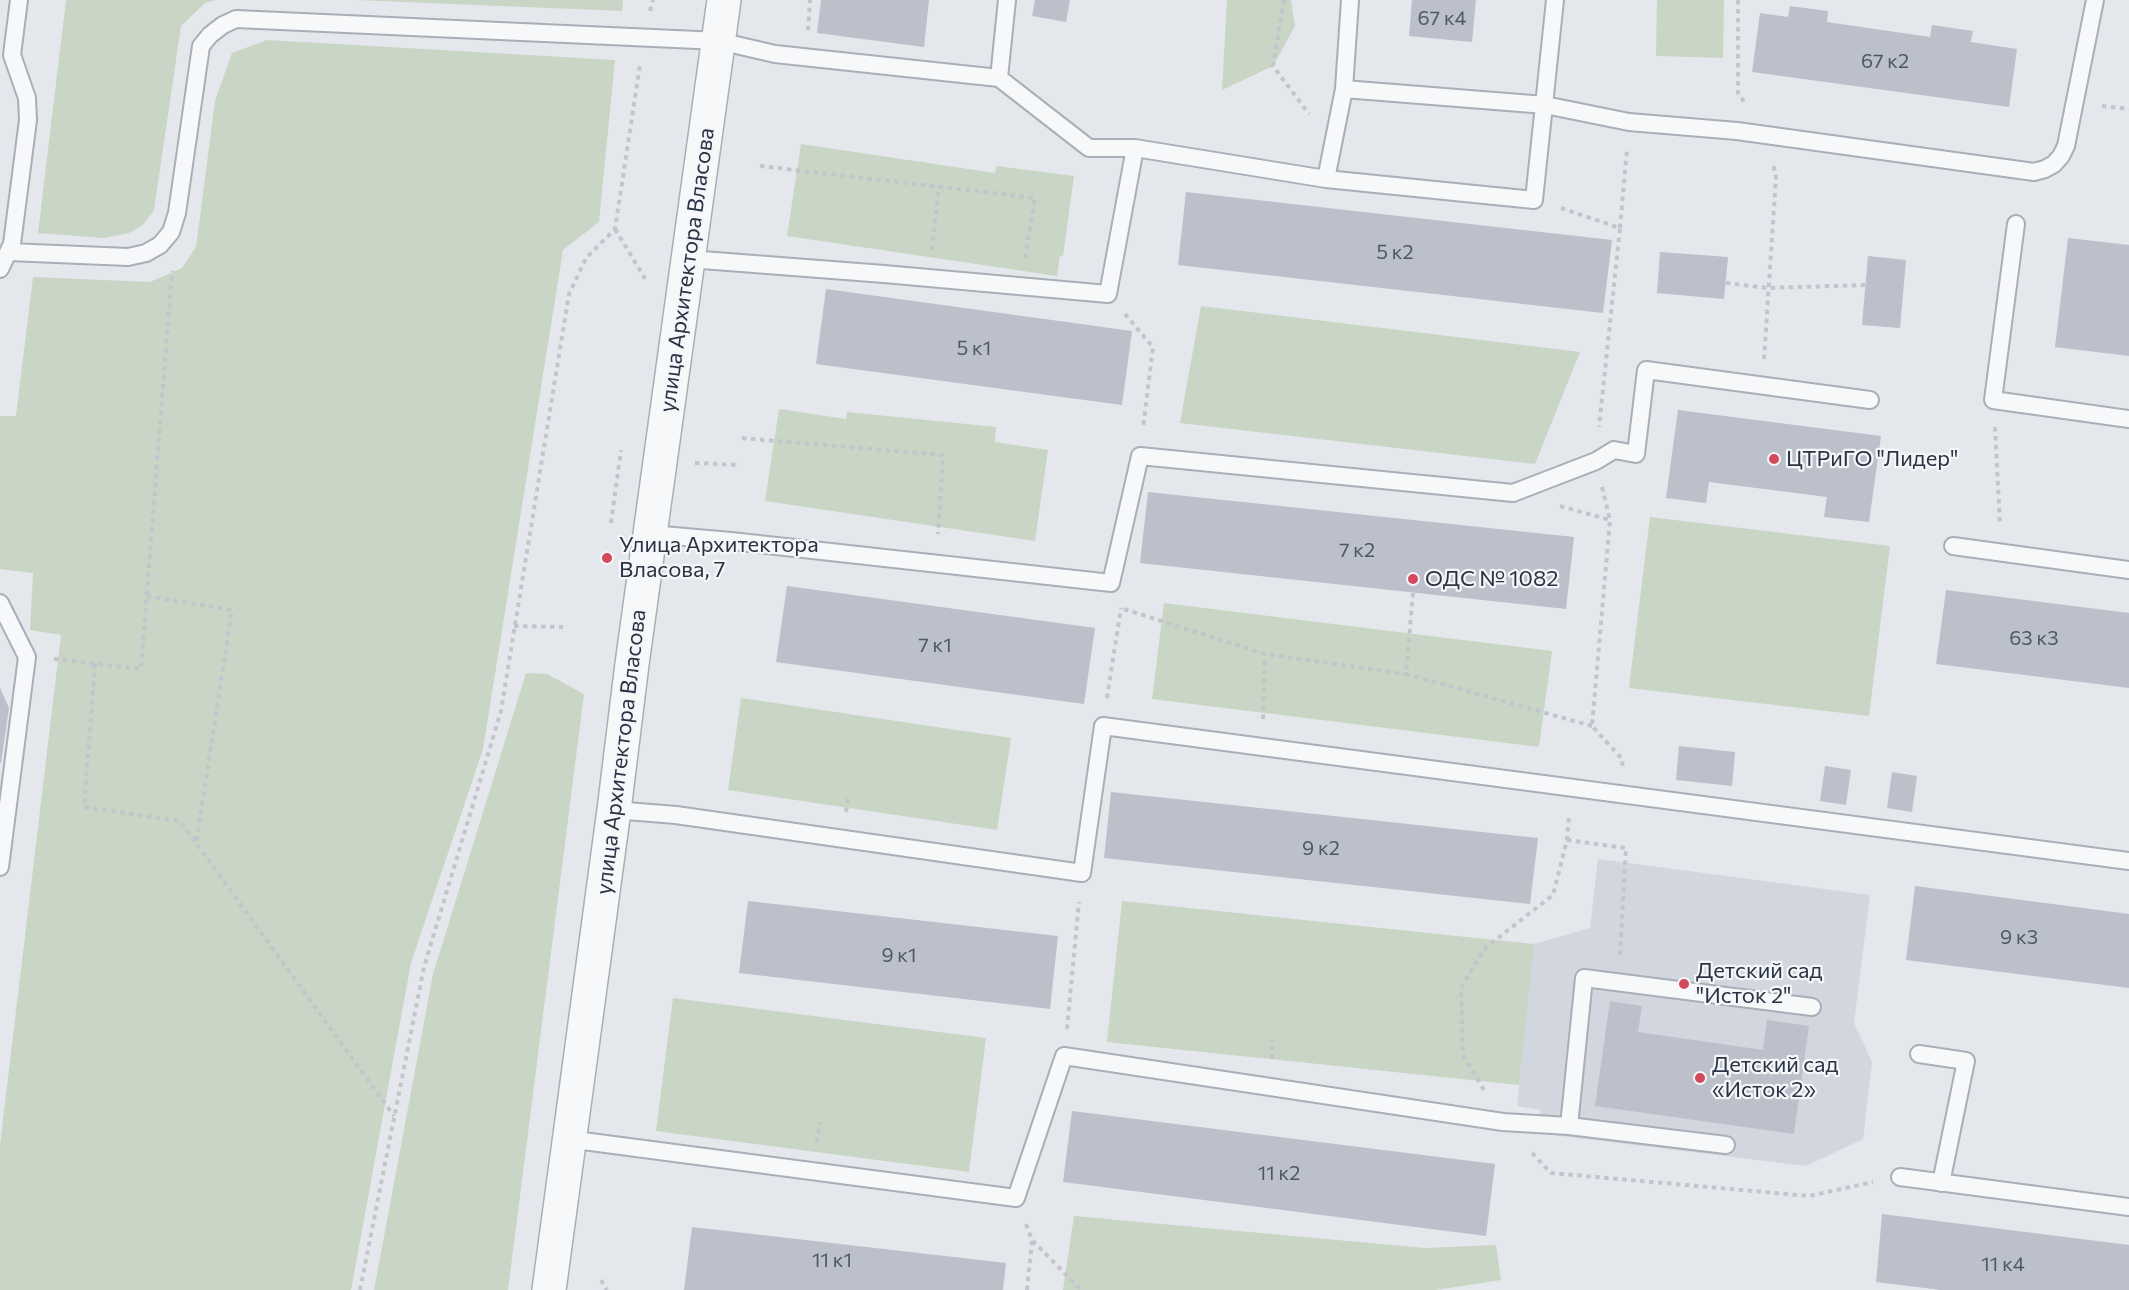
<!DOCTYPE html>
<html>
<head>
<meta charset="utf-8">
<style>
	body { margin:0 }
	canvas { display:block; background:#e4e7ec }
</style>
</head>
<body>
<canvas width="2129" height="1290"></canvas>
<script>
const c = document.querySelector('canvas').getContext('2d');
c.lineJoin = 'round';
function paint(path, color) { c.fillStyle = color; c.fill(path, 'evenodd'); }
const poly = rows => new Path2D(rows.map(r => 'M' + r).join(''));
function stroke(path, color, width, dash) { c.strokeStyle = color; c.lineWidth = width; c.lineCap = dash ? 'butt' : 'round'; c.setLineDash(dash || []); c.stroke(path); }
function label(font, color, halo, rows, align = 'center') {
  c.font = font + ' Commissioner,sans-serif'; c.lineWidth = 4.5; c.setLineDash([]); c.textBaseline = 'middle'; c.strokeStyle = halo; c.fillStyle = color; for (const [text, x, y, turn = 0] of rows) {
    c.save(); c.translate(x, y); c.rotate((+turn || 0) * Math.PI / 180); c.textAlign = isNaN(turn) ? turn : align; if (halo) c.strokeText(text, 0, 0); c.fillText(text, 0, 0); c.restore();
  }
}
paint(poly([
	[1598,859,1870,895,1854,1023,1872,1062,1863,1139,1806,1166,1536,1133,1541,1110,1517,1106,1522,1055,1512,945,1534,944,1590,928]
]), '#d2d6de');
paint(poly([
	[66,0,216,0,205,3,181,26,154,210,143,225,129,233,104,238,38,233],
	[356,0,623,0,622,11],
	[1227,0,1291,0,1295,26,1273,66,1222,90],
	[1657,0,1724,0,1723,58,1656,56],
	[267,40,615,60,599,222,563,250,483,749,411,963,351,1290,0,1290,0,1145,61,635,30,630,33,573,0,569,0,416,16,416,33,277,150,282,182,268,196,247,215,101,232,53],
	[801,144,995,173,996,166,1074,176,1063,256,1060,256,1057,276,787,236],
	[1201,306,1580,352,1535,464,1180,423],
	[779,409,846,419,847,412,996,427,995,442,1048,450,1035,541,765,501],
	[1650,517,1890,546,1869,716,1629,688],
	[1164,603,1552,651,1539,747,1152,699],
	[526,673,547,674,584,694,508,1290,374,1290,433,974],
	[741,698,1011,738,997,830,728,790],
	[1122,901,1534,944,1519,1085,1107,1042],
	[673,998,986,1038,969,1172,656,1131],
	[1074,1216,1425,1248,1496,1245,1501,1280,1436,1290,1063,1290]
]), '#c9d6c5');
paint(poly([
	[821,0,929,0,924,47,817,33],
	[1035,0,1070,0,1066,22,1032,16],
	[1412,0,1476,0,1472,42,1409,36],
	[1790,6,1828,11,1827,22,1930,37,1932,25,1973,31,1971,42,2017,49,2009,107,1752,72,1760,13,1788,17],
	[1186,192,1612,240,1603,313,1178,265],
	[2068,238,2129,245,2129,356,2055,347],
	[1660,252,1728,257,1724,299,1657,293],
	[1868,256,1906,260,1900,328,1862,325],
	[826,289,1132,331,1122,405,816,364],
	[1678,410,1881,436,1869,522,1824,517,1827,497,1709,482,1706,503,1666,498],
	[1148,492,1574,537,1566,609,1140,563],
	[787,586,1095,628,1084,704,776,662],
	[1946,590,2129,613,2129,688,1936,664],
	[0,688,9,708,1,763,0,763],
	[1679,746,1735,752,1732,786,1676,780],
	[1825,766,1851,770,1846,805,1820,801],
	[1892,772,1917,776,1912,812,1887,808],
	[1111,792,1538,838,1530,904,1104,858],
	[1915,886,2129,914,2129,988,1906,960],
	[748,901,1058,936,1050,1009,739,973],
	[1610,1001,1642,1006,1638,1032,1763,1050,1767,1020,1809,1026,1794,1134,1595,1106],
	[1072,1111,1495,1164,1486,1236,1063,1182],
	[1882,1214,2129,1245,2129,1290,1941,1290,1876,1282],
	[692,1227,1006,1263,1003,1290,684,1290]
]), '#bbc0ca');
const service = poly([
	[999,78,1089,148,1135,148],
	[1344,89,1545,105,1629,122,1737,131,2034,172,2045,169,2054,164,2061,156,2066,146,2095,0],
	[1326,179,1534,200,1555,0],
	[2016,224,1993,400,2129,419],
	[9,252,128,257,146,253,160,245,171,232,177,213,201,46,210,35,223,25,236,19,719,41,775,54,999,78,1007,0],
	[689,259,884,274,1108,294,1135,148,1326,179,1344,89,1350,0],
	[0,269,12,244,28,120,27,98,12,55,19,0],
	[651,534,731,541,1111,583,1140,456,1513,493,1596,461,1614,450,1636,454,1646,370,1870,400],
	[1953,546,2129,570],
	[0,603,27,657,0,867],
	[614,810,676,815,1082,873,1103,726,2129,861],
	[1919,1054,1966,1061,1941,1183],
	[1569,1126,1584,978,1812,1007],
	[568,1139,1016,1198,1064,1056,1503,1122,1569,1126,1726,1145],
	[1900,1177,2129,1207]
]);
const tertiary = poly([
	[549,1290,614,810,632,664,724,0]
]);
stroke(service, '#a9aeb7', 20);
stroke(tertiary, '#a9aeb7', 36);
stroke(poly([
	[1284,0,1273,66,1309,114],
	[1738,0,1738,93,1745,103],
	[650,11,653,0],
	[808,30,810,0],
	[2102,106,2129,109],
	[760,166,1035,198,1025,259],
	[1561,208,1620,228,1599,427],
	[1620,228,1627,149],
	[615,229,647,282],
	[932,250,939,186],
	[1726,283,1767,288,1866,285],
	[1125,314,1153,347,1143,428],
	[1764,359,1776,177,1773,163],
	[1995,427,2000,525],
	[742,438,943,455,938,534],
	[695,463,740,465],
	[1602,487,1610,520,1592,726,1623,760,1622,766],
	[1560,506,1610,520],
	[611,523,621,450],
	[1413,593,1406,674,1592,726],
	[147,596,232,610,196,844],
	[1124,609,1265,654,1406,674],
	[514,626,563,627],
	[54,659,141,669,172,271],
	[95,664,84,807,180,821,394,1116],
	[1107,698,1121,608],
	[1263,719,1265,654],
	[846,812,848,798],
	[1567,840,1626,848,1620,956],
	[1067,1029,1079,902],
	[1272,1059,1272,1040],
	[1484,1090,1463,1055,1461,988,1484,949,1553,895,1567,840,1569,815],
	[817,1142,820,1122],
	[1532,1153,1551,1173,1809,1196,1873,1182],
	[1026,1224,1032,1240,1081,1290],
	[601,1280,607,1290],
	[360,1290,424,967,501,711,569,294,586,258,615,229,640,65],
	[1027,1290,1032,1241]
]), '#c2c5cb', 4, [4.5, 4.5]);
stroke(service, '#f7f8fa', 16);
stroke(tertiary, '#f7f8fa', 33);
for (const [x, y, r, color] of [
	[1774,459,6,"#d1495b"],
	[607,558,6,"#d1495b"],
	[1413,579,6,"#d1495b"],
	[1684,984,6,"#d1495b"],
	[1700,1078,6,"#d1495b"]
]) { const dot = new Path2D(); dot.arc(x, y, r, 0, 2 * Math.PI); c.fillStyle = color; c.fill(dot); stroke(dot, '#f4f6f9', 2); }
label('20px', '#4f5766', null, [
	["67 к4",1442,18],
	["67 к2",1885,61],
	["5 к2",1395,252],
	["5 к1",974,348],
	["7 к2",1357,550],
	["63 к3",2034,638],
	["7 к1",935,645],
	["9 к2",1321,848],
	["9 к3",2019,937],
	["9 к1",899,955],
	["11 к2",1279,1173],
	["11 к1",832,1260],
	["11 к4",2003,1264]
]);
label('22px', '#2b3445', '#f4f6f9', [
	["улица Архитектора Власова",687,270,-82],
	["улица Архитектора Власова",621,752,-83]
]);
label('22px', '#2b3445', '#f4f6f9', [
	["ЦТРиГО \"Лидер\"",1786,459],
	["Улица Архитектора",619,545],
	["Власова, 7",619,570],
	["ОДС № 1082",1425,579],
	["Детский сад",1696,971],
	["\"Исток 2\"",1696,996],
	["Детский сад",1712,1065],
	["«Исток 2»",1712,1090]
], 'left');
</script>
</body>
</html>
